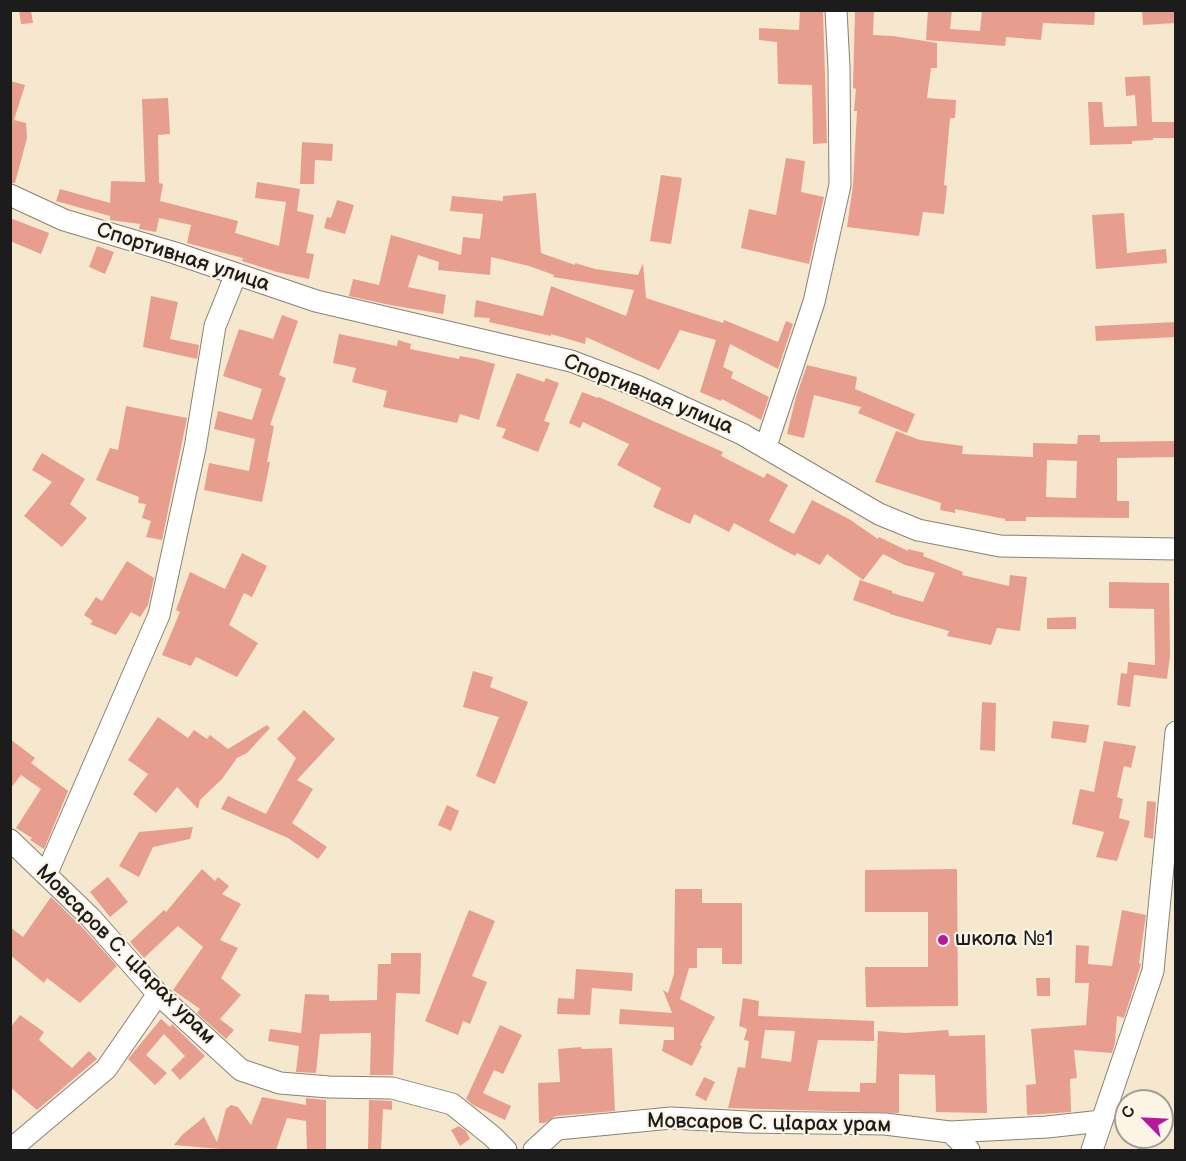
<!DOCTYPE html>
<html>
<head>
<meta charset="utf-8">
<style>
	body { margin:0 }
	#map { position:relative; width:1186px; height:1161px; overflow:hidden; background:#f5e8cf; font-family:"Balsamiq Sans",sans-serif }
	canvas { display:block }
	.frame { position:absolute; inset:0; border:12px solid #1c1c1c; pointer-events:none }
	.north { position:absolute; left:1114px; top:1089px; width:60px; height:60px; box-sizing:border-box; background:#fcf5e5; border:2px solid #a29e95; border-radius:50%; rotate:294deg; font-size:16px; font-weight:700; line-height:24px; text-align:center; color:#1c1c1c }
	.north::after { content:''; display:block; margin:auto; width:21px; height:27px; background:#b5179e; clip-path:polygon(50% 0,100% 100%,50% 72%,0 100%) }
</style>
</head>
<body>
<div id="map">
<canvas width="1186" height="1161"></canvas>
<div class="frame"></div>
<div class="north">С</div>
</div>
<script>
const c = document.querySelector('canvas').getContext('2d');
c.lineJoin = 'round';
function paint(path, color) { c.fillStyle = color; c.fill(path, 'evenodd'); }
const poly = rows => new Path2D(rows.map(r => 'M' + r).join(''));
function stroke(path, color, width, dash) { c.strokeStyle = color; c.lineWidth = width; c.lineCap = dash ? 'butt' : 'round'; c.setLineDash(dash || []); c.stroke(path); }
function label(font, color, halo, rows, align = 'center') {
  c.font = font + ' "Balsamiq Sans",sans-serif'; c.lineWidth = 4.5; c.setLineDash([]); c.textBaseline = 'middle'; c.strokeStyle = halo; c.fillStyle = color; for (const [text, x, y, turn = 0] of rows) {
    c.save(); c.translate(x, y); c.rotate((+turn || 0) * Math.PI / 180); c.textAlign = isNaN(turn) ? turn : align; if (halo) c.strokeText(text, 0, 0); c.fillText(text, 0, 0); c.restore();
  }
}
paint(poly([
	[19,10,31,10,33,23,21,24],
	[800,10,823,11,827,143,813,144,812,85,778,84,777,42,759,40,759,28,799,30],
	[855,10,874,10,873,35,893,36,937,43,937,68,931,68,927,98,956,100,955,118,950,118,944,185,947,186,944,214,923,212,919,236,847,227,853,185,857,111,854,111,856,89,853,88],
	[928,10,952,10,950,29,980,31,982,10,1095,10,1094,25,1043,23,1041,40,1006,37,1005,46,926,40],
	[1142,10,1176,10,1176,23,1143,25],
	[1150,76,1152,122,1176,122,1176,138,1153,138,1153,140,1132,141,1132,144,1090,145,1088,102,1102,102,1104,127,1137,126,1135,95,1126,96,1125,77],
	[10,81,25,85,14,120,26,123,27,138,15,183,10,183],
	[168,98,170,134,158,135,159,183,163,184,160,201,238,221,235,233,279,246,286,202,255,198,257,182,300,189,297,211,314,215,306,253,314,254,309,279,277,272,242,261,243,258,187,243,191,225,159,218,156,232,139,229,140,224,110,220,110,216,56,201,60,189,110,203,111,181,145,182,142,99],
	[302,142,333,144,332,161,315,160,314,184,300,184],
	[786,158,805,161,801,192,824,197,809,264,741,248,749,209,776,215],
	[661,175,682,178,671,244,650,241],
	[536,193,541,253,575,265,575,263,595,269,638,275,643,263,646,298,723,323,724,320,778,342,786,321,793,324,778,369,730,344,723,367,733,372,731,378,769,397,761,420,722,399,721,401,700,392,716,340,680,330,659,370,586,337,585,344,551,334,551,336,489,322,490,318,474,317,476,300,543,316,551,286,626,316,634,290,553,277,554,275,529,266,491,257,490,275,438,270,439,262,418,255,408,287,446,295,443,314,390,305,349,296,353,279,379,285,391,235,461,255,463,237,480,239,483,214,450,211,452,196,503,201,503,196],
	[337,200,354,205,345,234,324,228,327,217,331,218],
	[1124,213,1127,253,1166,249,1167,263,1096,269,1092,215],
	[10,218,49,233,41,254,10,241],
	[97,246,114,252,105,274,89,267],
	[151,296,178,302,170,339,199,345,197,359,143,347],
	[282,315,298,321,279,375,286,378,270,425,274,426,267,462,270,462,262,502,204,490,209,463,249,471,255,439,214,429,218,411,252,420,262,389,223,376,239,329,273,339],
	[1176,322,1176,337,1096,341,1095,326],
	[339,334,397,346,398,340,411,344,410,349,459,359,460,356,477,359,495,364,479,420,460,414,457,423,383,407,387,391,352,382,356,368,333,363],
	[807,365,857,377,855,389,915,414,907,433,858,413,861,407,814,395,804,438,787,434,796,397],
	[517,373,544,382,546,378,559,383,544,421,550,423,538,452,502,438,506,429,496,426],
	[582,392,598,398,599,397,723,452,721,456,764,478,767,473,788,485,769,521,794,534,812,500,849,519,878,539,879,537,908,551,908,549,924,553,923,556,963,572,962,575,1009,586,1010,575,1027,577,1020,631,997,628,991,645,947,636,949,631,890,614,890,613,853,600,860,580,892,591,892,593,923,602,935,573,905,565,883,554,863,580,827,554,820,565,797,553,795,556,734,523,729,532,694,514,690,524,653,507,661,488,617,465,629,444,583,422,580,428,569,423],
	[126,406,187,418,162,540,146,537,151,521,142,518,146,504,138,503,139,497,96,480,110,448,118,450],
	[896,431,920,440,963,446,962,454,1033,457,1033,443,1077,444,1078,435,1100,435,1100,442,1176,441,1176,457,1117,458,1117,501,1129,501,1129,518,1026,517,1026,521,1005,521,1005,519,955,509,955,513,940,510,941,503,875,482],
	[1047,460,1077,461,1076,498,1046,497],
	[42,453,85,479,70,504,87,518,62,547,24,516,52,482,32,470],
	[242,553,267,566,252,597,244,593,229,625,258,643,237,677,196,657,191,666,162,655,180,612,176,610,190,572,225,589],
	[127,561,154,578,148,605,140,617,131,612,116,635,90,624,93,621,84,615,96,597,102,601],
	[1109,582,1169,583,1170,655,1167,679,1134,675,1130,707,1117,705,1121,673,1127,674,1128,662,1155,665,1154,609,1109,608],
	[1076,617,1076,629,1047,629,1047,618],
	[473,671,493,677,490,687,528,702,495,784,476,776,499,717,463,707],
	[982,702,996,703,995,751,980,750],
	[304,710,335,739,297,780,313,789,292,823,327,847,318,859,288,838,221,809,228,796,266,814,296,758,277,739],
	[158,717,188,738,194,730,207,739,210,735,228,749,267,725,270,728,247,753,237,758,222,779,200,800,198,809,177,787,156,813,133,794,148,774,128,760],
	[1053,721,1089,725,1086,743,1051,738],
	[10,739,35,758,31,763,68,791,44,849,30,840,32,838,16,828,41,789,21,775,10,789],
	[1104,741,1136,746,1131,768,1124,766,1117,797,1123,799,1119,818,1130,821,1117,861,1096,857,1104,832,1072,824,1080,789,1094,792],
	[1147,801,1156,802,1153,839,1144,837],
	[447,805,459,811,451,831,438,825],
	[193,827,190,839,153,847,139,877,119,866,139,832],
	[202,869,215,881,218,877,229,886,222,894,241,904,220,940,238,948,221,978,241,995,220,1019,234,1030,226,1039,197,1013,200,1009,173,990,203,947,178,926,144,958,130,942,164,910,166,912],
	[957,869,958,1006,866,1007,865,967,928,967,928,912,865,912,865,870],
	[108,877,128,902,110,917,90,892],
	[675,889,702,889,702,903,742,903,742,964,722,964,722,948,697,948,697,968,689,968,680,999,715,1017,700,1045,702,1046,692,1066,662,1051,664,1040,674,1040,674,1027,619,1024,620,1009,672,1013,663,990,668,993,674,974],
	[51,897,82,927,117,966,80,1003,47,978,44,983,10,955,10,927,23,937],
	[469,910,495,921,472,976,487,982,470,1024,463,1021,458,1035,425,1021],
	[1122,910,1146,915,1139,963,1141,964,1140,968,1124,1018,1117,1016,1115,1043,1112,1053,1074,1050,1077,1078,1070,1079,1071,1112,1027,1115,1026,1085,1036,1084,1031,1029,1086,1025,1089,983,1075,983,1076,945,1089,946,1088,964,1112,966],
	[391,953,421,953,420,994,396,993,393,1075,370,1075,371,1033,320,1034,316,1073,296,1072,299,1046,268,1041,270,1029,301,1033,305,994,329,995,329,1001,377,1000,378,964,391,964],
	[576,969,633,973,632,991,592,988,590,1015,557,1014,558,998,574,999],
	[1036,978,1050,978,1050,996,1037,996],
	[743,998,759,1001,758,1016,874,1021,874,1041,818,1040,808,1091,860,1092,860,1083,876,1083,878,1031,905,1033,948,1030,949,1036,985,1035,987,1113,936,1112,935,1075,899,1074,899,1113,728,1108,738,1067,745,1068,749,1041,744,1040,747,1029,739,1026],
	[765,1030,795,1031,791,1062,761,1058],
	[20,1015,44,1032,39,1040,72,1068,89,1051,97,1059,37,1110,10,1087,10,1028],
	[161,1019,170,1027,172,1024,205,1056,180,1080,171,1070,185,1056,164,1034,146,1055,167,1073,155,1085,128,1059],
	[500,1025,522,1035,503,1074,494,1070,483,1093,511,1106,505,1120,473,1105,466,1099],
	[581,1047,582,1049,612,1048,615,1111,556,1116,545,1123,539,1123,538,1083,560,1082,558,1049],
	[704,1077,715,1082,706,1101,695,1095],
	[262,1097,306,1105,306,1098,326,1100,326,1150,307,1150,306,1121,287,1118,276,1150,220,1150,221,1149,174,1145,182,1135,204,1117,217,1142,226,1109,231,1105,238,1107,251,1125],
	[369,1100,392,1101,392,1110,383,1109,381,1150,368,1150],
	[459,1126,466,1131,470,1139,460,1146,451,1130]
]), '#e79e8f');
const minor = poly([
	[10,195,64,220,175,253,316,301,571,361,637,386,742,434,879,514,918,530,1000,546,1176,549],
	[766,446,814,302,840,185,839,68,836,10],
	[10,840,91,918,158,994,241,1070,280,1083,329,1087,392,1088,452,1104,492,1136,506,1150],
	[46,875,159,615,195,448,215,326,236,274],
	[950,1132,1047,1127,1102,1121],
	[10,1150,106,1069,158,994],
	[534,1150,557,1129,671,1118,748,1122,885,1124,950,1132,969,1150],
	[1092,1150,1153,971,1176,732]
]);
stroke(minor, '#888276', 23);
stroke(minor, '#fff', 21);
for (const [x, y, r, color] of [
	[943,940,6,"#b5179e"]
]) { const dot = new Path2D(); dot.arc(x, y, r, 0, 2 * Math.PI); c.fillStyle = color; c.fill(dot); stroke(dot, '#fcf5e5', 2); }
label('21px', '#1c1c1c', '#fcf5e5', [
	["Спортивная улица",183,258,18],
	["Спортивная улица",648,395,22],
	["Мовсаров С. цIарах урам",125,955,45],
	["Мовсаров С. цIарах урам",769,1124,1]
]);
label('21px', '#1c1c1c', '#fcf5e5', [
	["школа №1",955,940]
], 'left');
</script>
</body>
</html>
